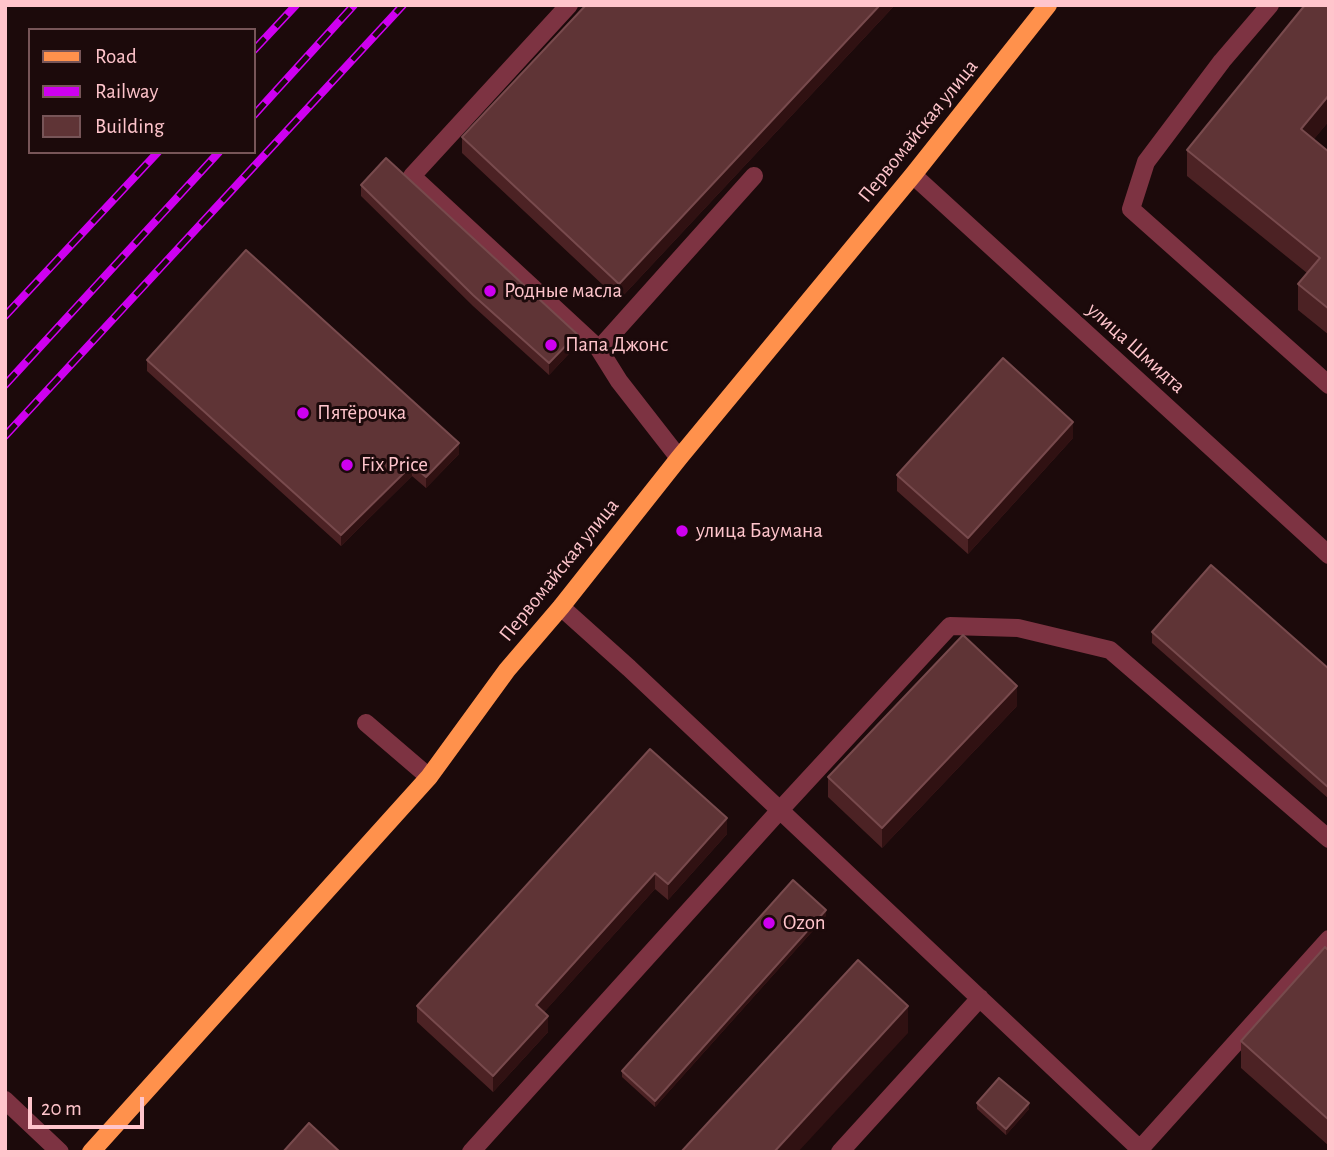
<!DOCTYPE html>
<html>
<head>
<meta charset="utf-8">
<style>
	body { margin:0 }
	#map { position:relative; width:1334px; height:1157px; overflow:hidden; background:#1c0a0b; font-family:"Alegreya Sans",sans-serif }
	canvas { display:block }
	.frame { position:absolute; inset:0; border:7px solid #ffc5cc; pointer-events:none }
	.legend { position:absolute; left:28px; top:28px; width:228px; height:126px; box-sizing:border-box; background:#1c0a0b; border:2px solid #775558; margin:0; padding:9px 12px; list-style:none; font-size:21px; color:#ffc5cc }
	.legend li { display:flex; align-items:center; gap:14px; height:35px }
	.legend b { width:35px; border:2px solid #775558 }
	.scale { position:absolute; left:28px; top:1097px; width:116px; height:32px; box-sizing:border-box; border:4px solid #ffc5cc; border-top:0; padding-left:9px; font-size:21px; line-height:24px; white-space:nowrap; color:#ffc5cc; -webkit-text-stroke:5px #1c0a0b; paint-order:stroke }
</style>
</head>
<body>
<div id="map">
<canvas width="1334" height="1157"></canvas>
<div class="frame"></div>
<ul class="legend">
<li><b style="height:9px;background:#ff914c"></b>Road</li>
<li><b style="height:9px;background:#ce00f0"></b>Railway</li>
<li><b style="height:19px;background:#5f3436"></b>Building</li>
</ul>
<div class="scale">20 m</div>
</div>
<script>
const c = document.querySelector('canvas').getContext('2d');
c.lineJoin = 'round';
const poly = rows => new Path2D(rows.map(r => 'M' + r).join(''));
function stroke(path, color, width, dash) { c.strokeStyle = color; c.lineWidth = width; c.lineCap = dash ? 'butt' : 'round'; c.setLineDash(dash || []); c.stroke(path); }
function paint(path, color) { c.fillStyle = color; c.fill(path, 'evenodd'); }
function label(font, color, halo, rows, align = 'center') {
  c.font = font + ' "Alegreya Sans",sans-serif'; c.lineWidth = 6; c.setLineDash([]); c.textBaseline = 'middle'; c.strokeStyle = halo; c.fillStyle = color; for (const [text, x, y, turn = 0] of rows) {
    c.save(); c.translate(x, y); c.rotate((+turn || 0) * Math.PI / 180); c.textAlign = isNaN(turn) ? turn : align; if (halo) c.strokeText(text, 0, 0); c.fillText(text, 0, 0); c.restore();
  }
}
stroke(poly([
	[569,5,412,176,599,349,619,381,679,458],
	[1270,5,1222,61,1146,162,1131,209,1329,385],
	[913,175,1329,555],
	[599,349,754,176],
	[561,607,629,668,1143,1152],
	[366,723,429,777],
	[5,1100,60,1152],
	[1140,1149,1329,939],
	[471,1152,780,810,950,626,1018,628,1110,650,1329,839],
	[840,1152,980,998]
]), '#7d3342', 18);
stroke(poly([
	[91,1152,429,777,507,670,561,607,679,458,913,175,1048,5]
]), '#ff914c', 18);
const rail = poly([
	[254,50,296,5],
	[254,115,354,5],
	[5,316,158,152],
	[5,385,219,152],
	[5,436,403,5]
]);
stroke(rail, '#ce00f0', 8);
stroke(rail, '#1c0a0b', 5, [16]);
paint(poly([
	[586,5,895,5,619,300,462,153,462,137],
	[1329,5,1329,121,1313,140,1329,152,1329,335,1298,310,1298,284,1307,273,1187,176,1187,150],
	[361,185,577,345,549,375,473,306,361,196],
	[147,360,459,454,426,488,412,476,341,546,147,371],
	[1073,438,968,554,897,491,897,475],
	[1152,632,1329,669,1329,799,1152,643],
	[1017,706,882,848,828,797,828,777],
	[650,749,727,834,668,900,655,889,544,1012,548,1032,493,1092,417,1022,417,1006],
	[826,916,655,1107,622,1077,622,1071],
	[1329,951,1329,1146,1241,1068,1241,1041],
	[977,1103,1029,1109,1006,1135,977,1109]
]), '#4c2224');
paint(poly([
	[880,5,895,5,619,300,619,284],
	[1329,95,1329,121,1301,155,1301,129],
	[577,334,577,345,549,375,549,363],
	[1073,422,1073,438,968,554,968,538],
	[459,443,459,454,426,488,426,477],
	[412,465,412,476,341,546,341,535],
	[1017,686,1017,706,882,848,882,828],
	[727,818,727,834,668,900,668,884],
	[655,873,655,889,536,1021,536,1005],
	[826,910,826,916,655,1107,655,1101],
	[908,1006,908,1033,798,1152,774,1152],
	[548,1016,548,1032,493,1092,493,1076],
	[1029,1103,1029,1109,1006,1135,1006,1129]
]), '#301112');
const building = poly([
	[586,5,880,5,619,284,462,137,586,5],
	[1305,5,1329,5,1329,95,1301,129,1329,152,1329,309,1298,284,1320,258,1187,150,1305,5],
	[386,158,577,334,549,363,473,295,361,185,386,158],
	[246,250,459,443,426,477,412,465,341,535,147,360,246,250],
	[1003,358,1073,422,968,538,897,475,1003,358],
	[1211,565,1329,669,1329,788,1152,632,1211,565],
	[963,635,1017,686,882,828,828,777,963,635],
	[650,749,727,818,668,884,655,873,536,1005,548,1016,493,1076,417,1006,650,749],
	[793,880,826,910,655,1101,622,1071,793,880],
	[1325,947,1329,951,1329,1120,1241,1041,1325,947],
	[858,960,908,1006,774,1152,681,1152,858,960],
	[999,1078,1029,1103,1006,1129,977,1103,999,1078],
	[309,1123,340,1152,283,1152,309,1123]
]);
paint(building, '#5f3436');
stroke(building, '#784a4d', 2);
for (const [x, y, r, color] of [
	[490,291,7,"#ce00f0"],
	[551,345,7,"#ce00f0"],
	[303,413,7,"#ce00f0"],
	[347,465,7,"#ce00f0"],
	[682,531,7,"#ce00f0"],
	[769,923,7,"#ce00f0"]
]) { const dot = new Path2D(); dot.arc(x, y, r, 0, 2 * Math.PI); c.fillStyle = color; c.fill(dot); stroke(dot, '#1c0a0b', 2.5); }
label('21px', '#ffc5cc', '#1c0a0b', [
	["Первомайская улица",918,131,-51],
	["улица Шмидта",1136,348,42],
	["Первомайская улица",559,570,-51]
]);
label('21px', '#ffc5cc', '#1c0a0b', [
	["Родные масла",504,291],
	["Папа Джонс",565,345],
	["Пятёрочка",317,413],
	["Fix Price",361,465],
	["улица Баумана",696,531],
	["Ozon",783,923]
], 'left');
</script>
</body>
</html>
